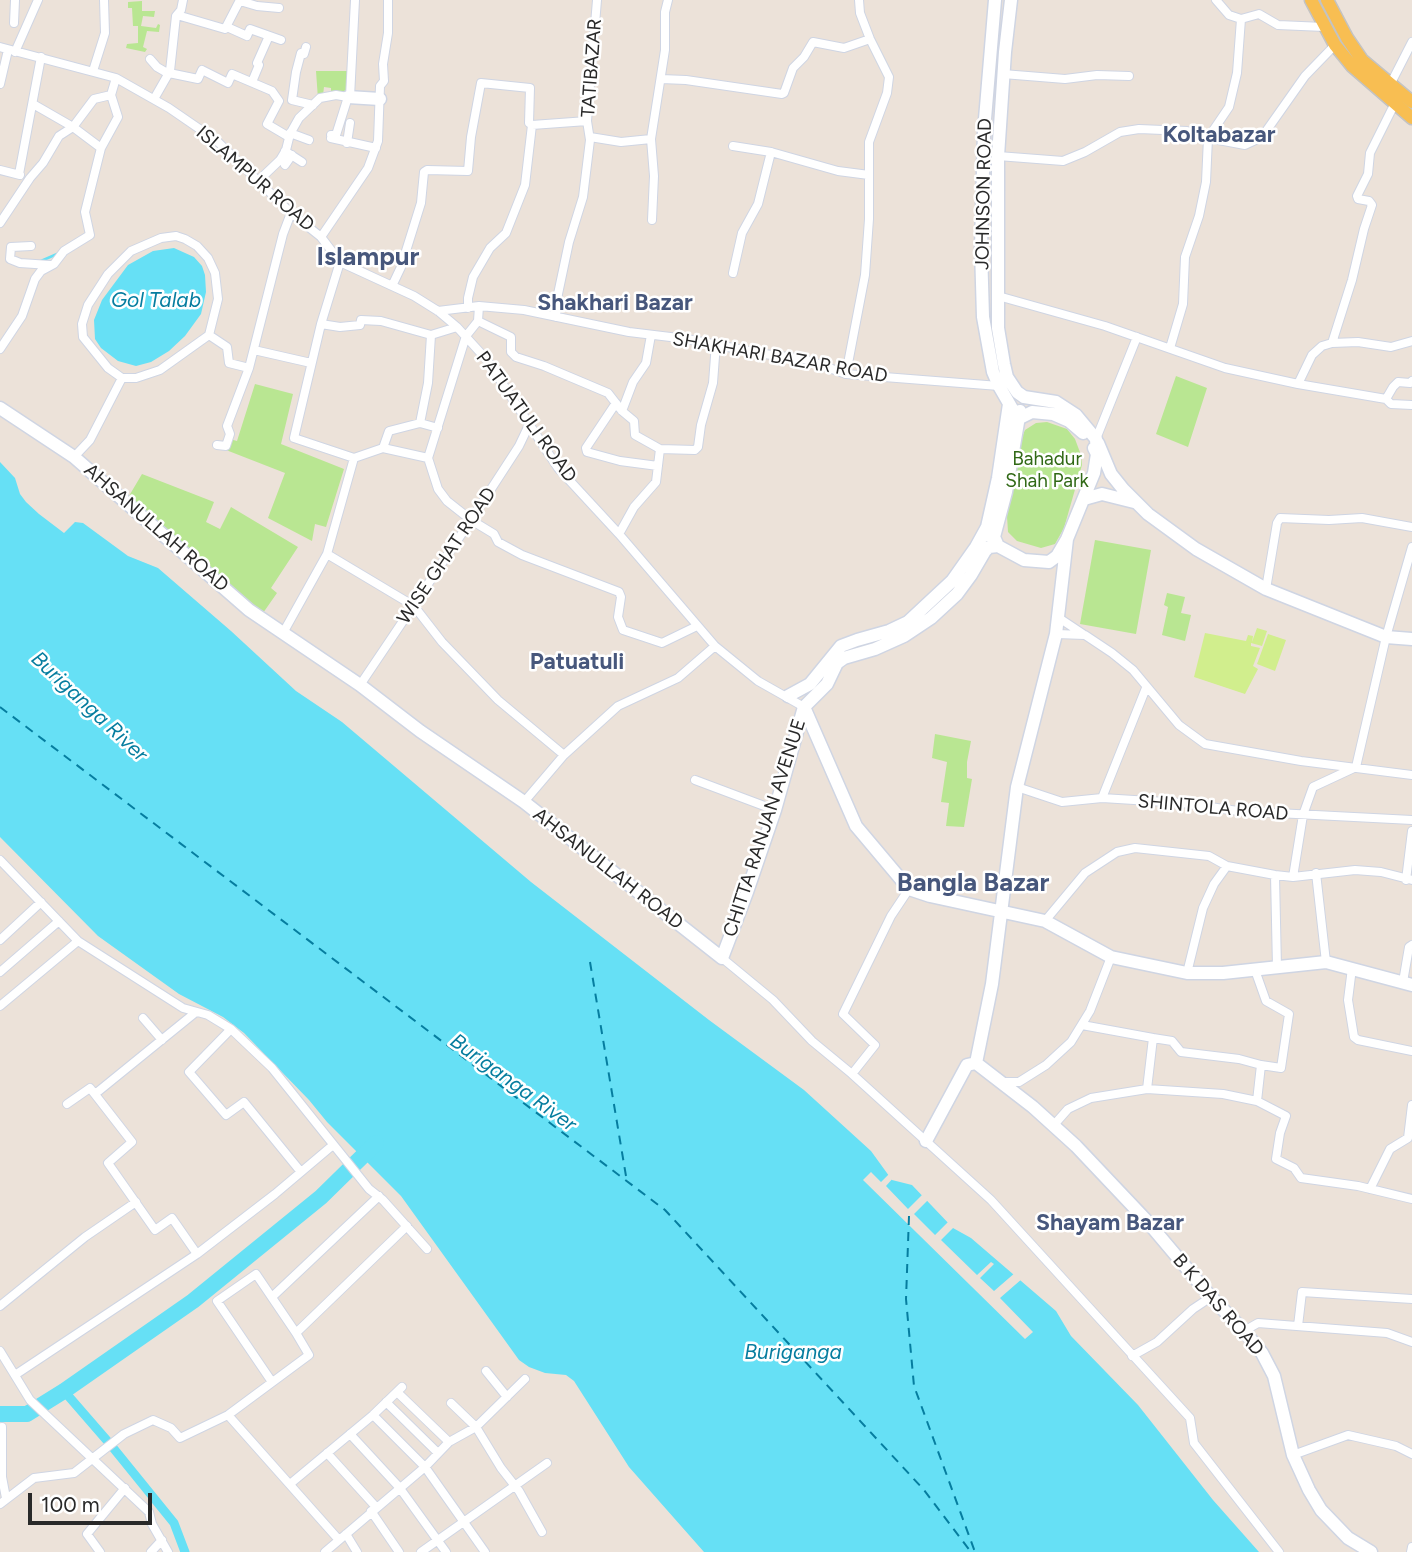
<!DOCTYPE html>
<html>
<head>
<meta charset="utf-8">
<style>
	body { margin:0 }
	#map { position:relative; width:1412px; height:1552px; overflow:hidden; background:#ece2d9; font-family:Figtree,sans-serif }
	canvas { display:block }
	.scale { position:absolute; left:28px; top:1493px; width:124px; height:32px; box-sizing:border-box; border:4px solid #292929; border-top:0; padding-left:9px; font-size:21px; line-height:24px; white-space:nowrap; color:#292929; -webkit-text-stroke:5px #fff; paint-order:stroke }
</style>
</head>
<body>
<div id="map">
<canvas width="1412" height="1552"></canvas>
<div class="scale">100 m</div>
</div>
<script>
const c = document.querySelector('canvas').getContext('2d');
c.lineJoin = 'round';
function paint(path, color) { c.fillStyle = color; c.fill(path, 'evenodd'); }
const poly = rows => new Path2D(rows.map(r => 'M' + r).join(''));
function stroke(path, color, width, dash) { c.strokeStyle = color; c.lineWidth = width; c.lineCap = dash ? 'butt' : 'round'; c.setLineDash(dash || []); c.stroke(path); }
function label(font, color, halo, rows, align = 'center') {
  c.font = font + ' Figtree,sans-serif'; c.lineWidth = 5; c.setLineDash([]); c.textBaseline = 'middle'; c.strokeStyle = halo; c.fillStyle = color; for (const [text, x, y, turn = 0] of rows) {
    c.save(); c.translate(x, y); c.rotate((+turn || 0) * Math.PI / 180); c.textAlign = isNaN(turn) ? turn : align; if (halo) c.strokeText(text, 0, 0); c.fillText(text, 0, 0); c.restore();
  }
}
paint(poly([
	[142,1,142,11,155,11,154,17,143,16,141,26,156,28,158,24,160,25,159,32,147,31,143,47,147,49,145,52,126,48,127,44,138,43,138,26,133,26,132,8,128,8,128,2],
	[316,71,350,71,349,96,331,95,331,88,324,87,323,95,318,99],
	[1176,376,1207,388,1188,447,1156,434],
	[255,384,293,394,281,444,344,469,326,527,315,524,312,541,268,518,285,473,226,450,230,439,237,441],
	[1047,422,1067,429,1075,439,1081,455,1082,465,1064,528,1055,544,1041,548,1017,541,1008,532,1007,516,1017,449,1025,430,1036,423],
	[142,474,214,502,206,522,220,529,231,507,298,547,271,588,277,593,263,613,126,501],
	[1095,540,1151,550,1136,634,1080,624],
	[1167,593,1185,597,1181,613,1191,615,1185,641,1162,635,1168,607,1164,605],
	[935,734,971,741,967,762,967,778,972,779,964,827,946,826,949,803,941,802,947,762,932,758]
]), '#b9e692');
paint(poly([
	[1257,628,1267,631,1262,646,1251,643,1251,646,1260,648,1253,666,1258,669,1245,694,1194,677,1205,633,1246,641,1248,635,1253,636,1252,642],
	[1268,634,1286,640,1275,671,1257,664]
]), '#d1ee8d');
paint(poly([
	[174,248,194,257,202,266,205,275,206,292,201,314,185,336,169,351,151,362,136,366,118,361,101,348,95,339,94,320,102,300,128,265,153,251],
	[0,462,15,478,20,494,26,502,39,514,64,533,75,522,83,523,128,556,158,568,231,631,296,691,342,722,531,882,709,1020,804,1090,871,1151,892,1180,912,1185,953,1228,971,1238,1056,1311,1071,1336,1138,1405,1213,1500,1259,1552,704,1552,629,1467,574,1381,566,1375,545,1373,529,1367,519,1360,401,1196,327,1122,309,1100,244,1033,223,1017,179,994,98,936,0,837]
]), '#66e0f5');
paint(poly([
	[871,1172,881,1182,890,1173,894,1177,886,1186,908,1209,924,1193,929,1199,914,1214,935,1235,950,1220,956,1225,941,1240,977,1275,991,1262,994,1264,980,1278,994,1291,1016,1272,1023,1278,1000,1298,1033,1332,1025,1339,863,1180]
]), '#ece2d9');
stroke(poly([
	[41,261,57,254]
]), '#66e0f5', 2.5);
stroke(poly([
	[64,1391,110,1444,174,1523,185,1552]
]), '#66e0f5', 9);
stroke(poly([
	[0,1414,27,1414,64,1391,193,1301,321,1197,376,1143]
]), '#66e0f5', 16);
stroke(poly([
	[0,707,665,1210,924,1490,971,1552],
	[590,962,627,1182],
	[909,1216,906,1299,914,1386,975,1552]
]), '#067d9f', 2, [9, 7]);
const street = poly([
	[1216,0,1229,15,1241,19,1259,14,1278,25,1324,27],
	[240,1,257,6,279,8],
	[177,15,225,29,240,0],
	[14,23,15,0],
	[227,27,247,36,250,29,281,40],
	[0,47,116,78,169,108,217,141,291,213,321,237,340,262,414,296,438,311,457,327,487,360,558,468,619,534,715,646,758,681,804,707],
	[306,47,304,54,301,53,296,72,292,100,313,105],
	[15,52,38,0],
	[150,59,157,67,169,74],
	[93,71,105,33,104,0],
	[169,73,198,79,202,70,228,83,232,74,272,91,279,101,267,124,289,137],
	[1003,74,1065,79,1097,75,1129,76],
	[661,79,686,80,782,94,784,93,793,68,804,57,813,42,844,48,870,39],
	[252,82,259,65,257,63,269,36],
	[0,84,8,50],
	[1390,85,1412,42],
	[350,97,355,0],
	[154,99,170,71,176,16,181,10,183,0],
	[33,104,73,127,101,148],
	[532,125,587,121],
	[290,133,309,140],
	[590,137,621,142,651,139],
	[331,138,376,148],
	[347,143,350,123],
	[733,146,771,152,838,171,869,175],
	[285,151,302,162],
	[998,156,1063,161,1085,152,1120,132,1139,129,1187,131,1208,138,1245,145,1262,137,1305,76,1335,45],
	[285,165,292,155],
	[0,170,20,175],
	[19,174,41,57],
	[259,180,280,160,286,150,290,134,299,118,320,98,336,95,348,97,336,135,331,135],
	[652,220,654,176,651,139,665,50,665,12,668,0],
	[0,223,30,178,43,163,59,136,73,127,94,99,111,95],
	[176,236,185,239,197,246,208,258,215,273,218,299,209,335,160,370,136,378,122,378,108,368,83,337,82,324,88,305,108,274,131,251,161,238,176,236],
	[321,237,368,168,378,141,380,86,384,81,383,64,388,33,388,0],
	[31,246,11,247,10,259,20,263,50,265],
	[733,273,742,233,758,204,771,152],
	[392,286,401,267,421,203,424,172,427,170,468,171,471,137,481,83,530,88,529,123,532,125,525,185,506,233,490,248,473,277,468,298,468,308],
	[998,296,1105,326,1225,368,1298,384,1312,355,1322,346,1332,343,1358,342,1391,347,1412,341],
	[479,306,478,321,466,336,428,458,438,489,447,501,471,520,494,534,498,542,522,555,619,592,621,597,618,617,623,630,662,643,697,626],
	[438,311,479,306,524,310,629,332,687,339,764,354,804,359,846,374,999,386],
	[556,317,558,294,569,242,583,197,590,140,587,121,597,0],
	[478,321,511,337,511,352,516,357,544,366,608,393,622,411,634,421,635,435,660,449,695,450,698,447,701,425,713,383,716,343],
	[321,324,340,327,360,325,361,320,381,321,431,335,457,327],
	[209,335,227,347,229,363,249,368],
	[1332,343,1352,280,1364,229,1372,205,1369,201,1358,199,1357,196,1368,174,1370,153,1397,99],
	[1170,348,1183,304,1185,257,1199,216,1206,182,1208,138,1229,107,1237,73,1241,19],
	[0,349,22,316,35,279,41,271,54,264,64,251,90,235,85,212,101,148,118,117,111,95,116,78],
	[254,350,311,363],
	[846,374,865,275,869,219,869,142,887,93,889,77,870,39,860,13,859,0],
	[1298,384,1386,399,1393,387,1398,382,1410,383,1412,381],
	[1386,399,1391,404,1412,405],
	[616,403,586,448,587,452,620,461,658,466],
	[622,411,633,382,646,363,651,335],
	[420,423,428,383,431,335],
	[1096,439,1137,337],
	[217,445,226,446,230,434,227,426,249,368,283,234,291,213],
	[383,448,389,431,420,423,438,428],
	[74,457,90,440,122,378],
	[354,458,383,448,428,458],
	[619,534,634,507,656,482,660,449],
	[327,554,414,606,442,642,498,700,564,755],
	[1266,589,1277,523,1280,518,1329,520,1362,518,1412,527],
	[1059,618,1083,634],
	[283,633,327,554,354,458,294,438,321,324,340,262],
	[1056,634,1085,635,1112,653,1133,670,1179,725,1205,744,1301,761,1412,775],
	[360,685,471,520,519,446,529,425],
	[695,780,775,810],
	[1017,787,1062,802,1102,798,1182,803,1238,811,1412,820],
	[1102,798,1146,688],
	[524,802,564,755,618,706,678,678,715,646],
	[0,860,78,941,183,1008,208,1015,231,1029,272,1068,369,1189,383,1200,427,1249],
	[1316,873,1326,962],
	[1275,875,1277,968],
	[1293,877,1303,815,1313,787,1356,767,1386,637,1412,547],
	[1406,880,1412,831],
	[1045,921,1085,873,1117,852,1135,848,1209,856,1227,866,1275,875,1293,877,1355,870,1381,872,1412,880],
	[0,940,41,902],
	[722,958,773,1000,812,1041,852,1074,991,1200,1190,1418,1194,1443,1279,1552],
	[1352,968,1348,1000,1354,1037,1358,1040,1412,1051],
	[1255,970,1266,1001,1289,1014,1281,1068,1261,1065,1257,1101],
	[0,972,59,921],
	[1187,973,1203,908,1214,884,1227,866],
	[1403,982,1409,947,1412,945],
	[0,1006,78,941],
	[143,1018,162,1040],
	[1082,1025,1153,1038,1147,1089],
	[231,1029,189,1072,226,1115,244,1102,301,1172],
	[1153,1038,1172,1041,1181,1052,1239,1059,1261,1065],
	[852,1074,875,1045,843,1014,891,916,909,889],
	[1003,1082,1019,1082,1046,1065,1071,1042,1090,1011,1111,957],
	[95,1094,196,1012],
	[67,1104,90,1088,132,1142,108,1163,155,1230,172,1218,197,1254],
	[1053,1126,1068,1109,1091,1098,1147,1089,1223,1094,1257,1101,1286,1116,1280,1133,1276,1159,1294,1168,1301,1178,1358,1186,1412,1199],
	[1370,1189,1390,1149,1408,1138,1412,1105],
	[272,1297,379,1196],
	[0,1306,85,1237,136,1202],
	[1298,1326,1302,1292,1412,1299],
	[1244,1331,1258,1323,1387,1333,1412,1342],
	[296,1333,407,1226],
	[0,1351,30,1400,149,1512,152,1524,168,1552],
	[1132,1356,1157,1342,1193,1309,1211,1297],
	[486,1371,507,1397],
	[15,1375,197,1254,275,1194,333,1145],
	[397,1392,449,1442],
	[386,1402,438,1453],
	[451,1403,476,1427,501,1468,519,1491,542,1532],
	[228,1415,339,1540],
	[373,1415,425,1467,485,1552],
	[2,1427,2,1477,6,1498],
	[350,1434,399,1487,446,1552],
	[327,1453,376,1507],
	[1293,1455,1348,1435,1396,1446,1412,1454],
	[290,1484,373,1415,402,1387],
	[0,1504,34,1478,74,1473,124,1434,153,1420,171,1428,180,1438,228,1415,309,1355,296,1333,256,1274,217,1301,272,1382],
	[371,1511,399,1552],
	[346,1534,357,1552],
	[100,1552,87,1534,125,1488],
	[151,1552,162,1540],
	[325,1552,425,1467,449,1442,476,1427,525,1379],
	[421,1552,547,1463],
	[1411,1552,1412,1547]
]);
const secondary = poly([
	[995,0,984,131,981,249,983,317,993,372,999,386,1018,419],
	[1011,0,1005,52,998,156,998,328,1004,364,1007,377,1017,392,1024,397,1056,402,1076,415,1096,439,1097,454],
	[348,97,380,99],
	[0,408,74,457,249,610,360,685,420,731,524,802,722,958,747,892,775,810,804,707,827,684,837,663,844,658,875,649,904,636,931,618,957,594,971,575,985,551,989,547,998,546],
	[1018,419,1032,412,1053,414,1069,421,1083,433],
	[1098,443,1111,474,1123,489,1148,514,1196,549,1266,589,1386,637,1412,639],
	[1084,499,1102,494,1134,502],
	[984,534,994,537,998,546,1024,560,1049,562,1057,556,1067,539,1094,473,1097,454,1094,448],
	[994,537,1006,492,1020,411],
	[788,696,810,684,841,646,857,640,889,631,908,622,952,581,976,547,987,527,998,478,1009,404],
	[804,707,856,826,909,889,930,896,1045,921,1111,957,1187,973,1223,973,1326,962,1412,985],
	[976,1063,1033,1107,1076,1146,1146,1220,1211,1297,1244,1331,1262,1353,1274,1376,1293,1455,1309,1490,1321,1510,1348,1538,1371,1552],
	[976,1063,992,984,1017,787,1056,634,1067,539],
	[926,1141,967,1065,976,1063]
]);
const primary = poly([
	[1311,0,1335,45,1352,66,1412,118],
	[1327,0,1347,38,1362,60,1412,102]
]);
stroke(street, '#cfd5e3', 10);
stroke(secondary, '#cfd5e3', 15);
stroke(primary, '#c3c3c3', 15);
stroke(street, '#fff', 8);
stroke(secondary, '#fff', 12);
stroke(primary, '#f8be52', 12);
label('19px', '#292929', '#fff', [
	["TATIBAZAR",592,68,-86],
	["ISLAMPUR ROAD",255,179,41],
	["JOHNSON ROAD",984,194,-89],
	["SHAKHARI BAZAR ROAD",780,358,10],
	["PATUATULI ROAD",526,417,54],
	["AHSANULLAH ROAD",156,528,41],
	["WISE GHAT ROAD",447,556,-56],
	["SHINTOLA ROAD",1213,808,5],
	["CHITTA RANJAN AVENUE",765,828,-72],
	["AHSANULLAH ROAD",608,869,38],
	["B K DAS ROAD",1218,1305,49]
]);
label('19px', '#316916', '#fff', [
	["Bahadur",1047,459],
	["Shah Park",1047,481]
]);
label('italic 21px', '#067d9f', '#fff', [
	["Gol Talab",156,301],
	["Buriganga River",89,707,43],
	["Buriganga River",513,1083,36],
	["Buriganga",793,1353]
]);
label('bold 23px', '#47577c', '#fff', [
	["Koltabazar",1219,135],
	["Shakhari Bazar",615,303],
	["Patuatuli",577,662],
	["Shayam Bazar",1110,1223]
]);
label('bold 26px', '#47577c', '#fff', [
	["Islampur",368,257],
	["Bangla Bazar",973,883]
]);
</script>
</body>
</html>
